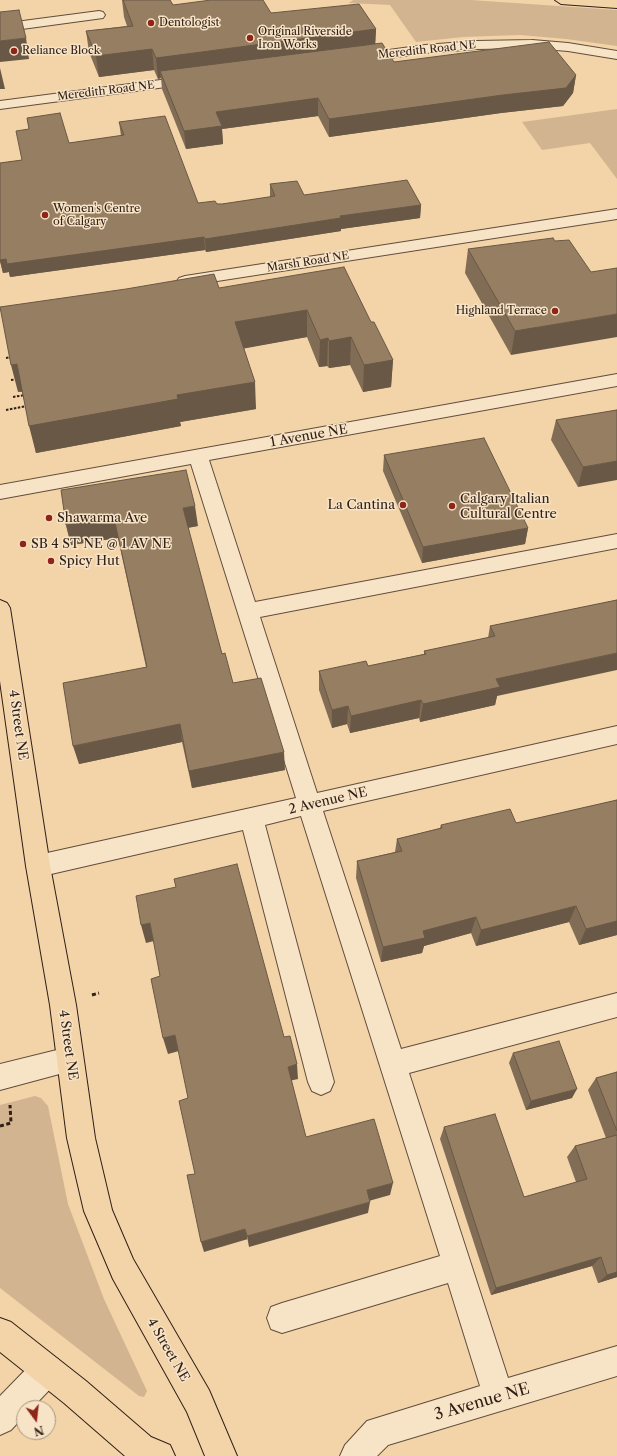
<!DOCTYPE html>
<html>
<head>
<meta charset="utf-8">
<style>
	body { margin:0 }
	#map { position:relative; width:617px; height:1456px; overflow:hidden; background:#f3d4a8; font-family:"Libre Caslon Text",serif }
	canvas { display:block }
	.north { position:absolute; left:16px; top:1400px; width:40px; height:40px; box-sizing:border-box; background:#f7e3c6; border:1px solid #a89580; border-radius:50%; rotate:165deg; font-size:11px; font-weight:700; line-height:16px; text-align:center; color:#312018 }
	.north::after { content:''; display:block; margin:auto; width:14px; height:18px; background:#8f2418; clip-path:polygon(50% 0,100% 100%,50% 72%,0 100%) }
</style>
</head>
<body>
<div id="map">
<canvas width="617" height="1456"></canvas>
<div class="north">N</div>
</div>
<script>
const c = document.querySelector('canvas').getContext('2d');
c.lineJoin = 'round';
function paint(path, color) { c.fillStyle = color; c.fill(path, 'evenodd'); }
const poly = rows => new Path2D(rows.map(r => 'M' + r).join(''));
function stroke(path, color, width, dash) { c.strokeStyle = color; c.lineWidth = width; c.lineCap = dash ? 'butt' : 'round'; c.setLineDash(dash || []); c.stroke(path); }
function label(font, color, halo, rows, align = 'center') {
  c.font = font + ' "Libre Caslon Text",serif'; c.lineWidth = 3; c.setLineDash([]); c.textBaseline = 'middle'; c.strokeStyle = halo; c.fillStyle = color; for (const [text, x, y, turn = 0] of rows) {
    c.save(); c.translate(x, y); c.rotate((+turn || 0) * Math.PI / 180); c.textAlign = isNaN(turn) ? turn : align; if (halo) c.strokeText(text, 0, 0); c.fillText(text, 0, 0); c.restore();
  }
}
paint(poly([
	[353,0,471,0,617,10,617,46,566,39,520,35,463,37,416,42,390,5,349,3],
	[617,109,617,179,590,143,542,150,522,122],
	[35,1096,41,1098,48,1106,68,1204,104,1299,147,1391,144,1397,139,1396,0,1288,0,1105]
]), '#d2b590');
const minor = poly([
	[99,11,103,12,105,15,103,18,0,32,0,24,99,11],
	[532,40,568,43,617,51,617,59,568,51,532,48,476,49,425,53,360,62,354,58,360,54,425,45,476,41,532,40],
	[191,76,196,77,198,80,196,83,0,109,0,101,191,76],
	[617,209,617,219,185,286,179,284,177,281,179,278,185,276,617,209],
	[617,374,617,386,209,460,255,602,617,534,617,548,260,617,317,793,617,726,617,744,323,811,401,1049,617,993,617,1017,409,1073,508,1378,617,1346,617,1376,388,1445,377,1456,340,1456,345,1445,367,1421,480,1386,448,1283,282,1333,271,1329,267,1318,271,1307,282,1303,440,1256,301,816,265,825,334,1082,330,1091,321,1095,312,1091,308,1082,243,830,38,877,30,873,26,866,30,859,38,855,296,798,191,464,0,499,0,485,617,374],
	[69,1047,78,1051,82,1060,78,1069,0,1090,0,1064,69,1047],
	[47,1355,58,1359,62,1370,58,1381,32,1408,24,1408,24,1416,11,1430,0,1435,0,1396,36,1359,47,1355]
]);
const major = poly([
	[555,0,617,0,617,8,561,4,555,0],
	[0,600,7,603,10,608,50,866,76,1005,95,1138,112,1210,133,1259,209,1390,237,1456,205,1456,187,1412,113,1279,84,1211,67,1138,50,1005,26,866,0,681,0,600],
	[0,1318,11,1322,86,1381,151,1437,170,1445,175,1456,125,1456,64,1403,0,1352,0,1318]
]);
stroke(minor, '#624d3c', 2);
stroke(major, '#312018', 2);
stroke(poly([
	[6,358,12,357],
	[11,380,18,379],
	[13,397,25,395],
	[6,410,27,406]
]), '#312018', 2, [2.5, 1.5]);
stroke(poly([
	[92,995,99,993],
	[0,1126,11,1123,10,1105]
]), '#312018', 3, [4, 2.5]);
paint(minor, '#f7e3c6');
paint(major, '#f3d4a8');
paint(poly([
	[122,0,170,0,173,5,271,13,376,29,375,43,394,62,576,75,573,93,563,106,501,113,329,137,318,116,222,129,223,144,186,149,162,89,161,78,158,79,154,70,99,77,89,52,86,31,127,26,124,17],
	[27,118,69,143,121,136,119,122,198,203,222,204,270,197,270,184,304,195,421,205,420,218,341,229,341,231,206,252,205,250,10,277,9,272,3,273,0,261,0,163,22,160,29,129],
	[555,241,591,272,511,355,465,273,468,249],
	[219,288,371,322,393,360,391,387,363,392,350,365,329,368,327,366,319,367,307,337,244,348,256,409,180,422,181,426,36,453,23,392,18,392],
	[617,410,578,487,551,440,556,420],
	[384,455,528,528,525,544,422,563,383,471],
	[66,525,198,526,188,528,222,654,233,683,285,770,192,788,182,742,79,764,146,667,118,538,71,545],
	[617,600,497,696,495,705,420,722,419,718,350,733,347,724,332,728,319,690,319,671,368,666,424,654,424,651,488,638,490,626],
	[617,800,617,935,579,945,569,922,476,946,471,933,424,946,422,953,381,962,356,878,357,861,395,852,397,839,440,828,441,825,516,823],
	[513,1053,572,1098,526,1110,509,1063],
	[617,1072,617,1277,598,1283,592,1266,491,1295,440,1139,444,1127,524,1197,576,1182,567,1157,575,1146,606,1138,588,1090,596,1078]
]), '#816c55');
paint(poly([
	[376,29,375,50,160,71,161,78,158,79,156,58],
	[26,38,29,59,0,62,0,41],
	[152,49,154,70,99,77,96,56],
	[0,68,5,89,0,89],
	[576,75,573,93,563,106,501,113,329,137,329,119],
	[318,98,318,116,222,129,223,144,186,149,184,131,216,112],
	[421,205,420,218,341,229,341,231,206,252,205,239,340,216],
	[204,237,205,250,10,277,9,272,3,273,0,261,0,260],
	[307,310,307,337,236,350,235,322],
	[617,314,617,337,511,355,515,331],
	[351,337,350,365,329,368,329,341],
	[328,338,327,366,319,367,320,340],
	[393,360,391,387,363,392,364,365],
	[17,364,24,391,18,392,11,365],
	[255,382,256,409,180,422,181,426,36,453,29,426,177,395],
	[617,461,617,480,578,487,583,467],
	[195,506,198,526,185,528,183,508],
	[114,518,118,538,71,545,66,525],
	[528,528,525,544,422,563,423,547],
	[617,653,617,670,497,696,495,705,420,722,423,704,496,679],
	[421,700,419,718,350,733,351,716],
	[348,706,347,724,332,728,332,710],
	[180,724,182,742,79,764,73,746],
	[284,752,285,770,192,788,189,771],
	[576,906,569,922,476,946,481,930],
	[476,917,471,933,424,946,422,953,381,962,383,947,423,931],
	[617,921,617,935,579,945,586,929],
	[150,923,154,941,146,943,141,925],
	[175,1035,179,1051,168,1054,163,1038],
	[297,1064,298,1079,289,1081,288,1067],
	[577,1089,572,1098,526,1110,531,1101],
	[393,1183,390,1195,365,1202,367,1190],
	[370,1202,368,1213,249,1247,247,1236],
	[245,1229,248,1239,204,1252,201,1242],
	[601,1257,592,1266,491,1295,496,1288],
	[617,1272,617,1277,598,1283,607,1275]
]), '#695845');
const building = poly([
	[123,0,170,0,173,5,211,0,263,0,271,13,359,4,376,29,156,58,152,49,96,56,86,31,133,26,123,0],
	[19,10,26,38,0,41,0,12,19,10],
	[549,42,576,75,566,88,503,95,329,119,318,98,216,112,222,126,184,131,160,71,382,43,394,62,549,42],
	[60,113,69,143,124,135,119,122,165,116,198,203,215,201,217,204,222,204,275,196,270,184,297,181,304,195,407,180,421,205,340,216,341,218,205,239,204,237,7,264,6,259,0,260,0,163,22,160,16,131,29,129,27,118,60,113],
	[553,238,555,241,569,240,591,272,617,268,617,314,515,331,468,249,553,238],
	[344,267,371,322,374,322,393,360,364,365,351,337,329,341,328,338,320,340,307,310,235,322,255,382,177,395,178,399,29,426,17,364,11,365,0,307,126,289,214,274,219,288,344,267],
	[617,410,617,461,583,467,556,420,617,410],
	[484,438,528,528,423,547,384,455,484,438],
	[186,470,195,506,183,508,222,654,225,653,233,683,261,678,284,752,189,771,180,724,73,746,63,683,147,667,114,518,66,525,61,490,186,470],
	[617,600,617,653,496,679,500,687,423,704,421,700,351,716,348,706,332,710,319,671,366,661,368,666,426,654,424,651,495,636,490,626,617,600],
	[617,800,617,921,586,929,576,906,481,930,476,917,423,931,425,938,383,947,357,861,402,851,397,839,442,828,441,825,510,809,516,823,617,800],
	[237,864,284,1037,290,1036,297,1064,288,1067,306,1137,374,1119,393,1183,367,1190,370,1202,247,1236,245,1229,201,1242,187,1175,195,1174,179,1101,188,1098,175,1035,163,1038,151,979,160,976,150,923,141,925,136,896,176,887,174,879,237,864],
	[559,1041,577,1089,531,1101,513,1053,559,1041],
	[617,1072,617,1131,596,1078,617,1072],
	[495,1114,524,1197,587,1179,575,1146,617,1135,617,1272,607,1275,601,1257,496,1288,444,1127,495,1114]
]);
paint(building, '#967e63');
stroke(building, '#695845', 1);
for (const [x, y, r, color] of [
	[151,23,4,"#8f2418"],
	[250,38,4,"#8f2418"],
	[14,51,4,"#8f2418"],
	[45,215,4,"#8f2418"],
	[555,311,4,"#8f2418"],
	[403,505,4,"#8f2418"],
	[452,506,4,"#8f2418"],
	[49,518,4,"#8f2418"],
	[23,544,4,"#8f2418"],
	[51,561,4,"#8f2418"]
]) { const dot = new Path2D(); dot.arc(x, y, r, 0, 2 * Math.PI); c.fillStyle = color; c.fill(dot); stroke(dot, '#f7e3c6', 1.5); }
label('11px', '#312018', '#f7e3c6', [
	["Dentologist",159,23],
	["Original Riverside",258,32],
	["Iron Works",258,45],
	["Reliance Block",22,51],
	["Women's Centre",53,209],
	["of Calgary",53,222],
	["Highland Terrace",547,311,"right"]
], 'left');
label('11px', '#312018', '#f7e3c6', [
	["Meredith Road NE",427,50,-6],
	["Meredith Road NE",106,91,-7],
	["Marsh Road NE",308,262,-9]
]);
label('13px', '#312018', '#f7e3c6', [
	["1 Avenue NE",309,436,-10],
	["4 Street NE",18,725,82],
	["2 Avenue NE",328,801,-13],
	["4 Street NE",68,1045,82],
	["4 Street NE",168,1350,60]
]);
label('13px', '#312018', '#f7e3c6', [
	["Calgary Italian",460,499],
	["Cultural Centre",460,514],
	["La Cantina",395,505,"right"],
	["Shawarma Ave",57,518],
	["SB 4 ST NE @ 1 AV NE",31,544],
	["Spicy Hut",59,561]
], 'left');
label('16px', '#312018', '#f7e3c6', [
	["3 Avenue NE",482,1402,-16]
]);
</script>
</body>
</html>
